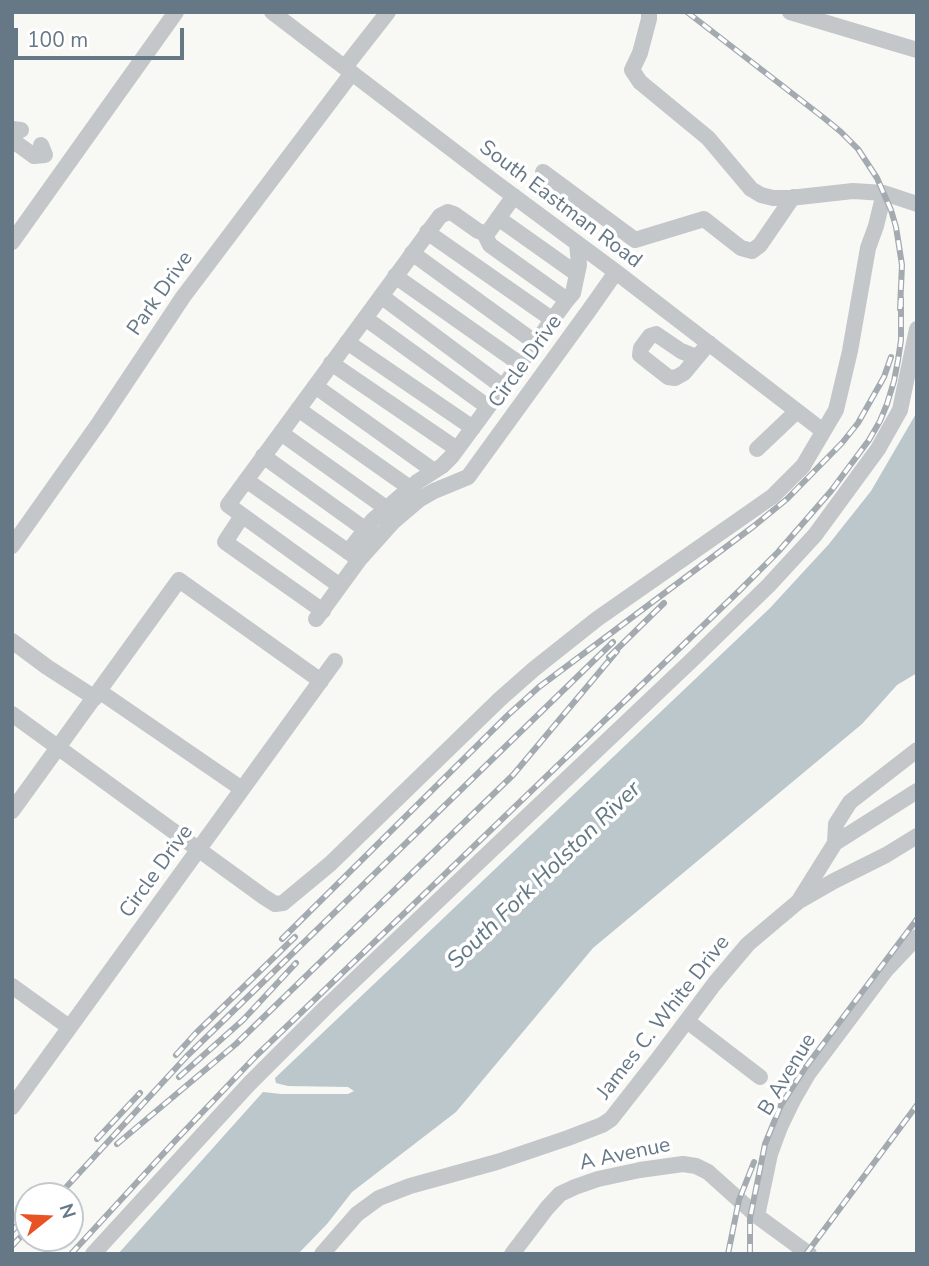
<!DOCTYPE html>
<html>
<head>
<meta charset="utf-8">
<style>
	body { margin:0 }
	#map { position:relative; width:929px; height:1266px; overflow:hidden; background:#f8f8f5; font-family:"Nunito Sans",sans-serif }
	canvas { display:block }
	.frame { position:absolute; inset:0; border:14px solid #667886; pointer-events:none }
	.north { position:absolute; left:14px; top:1182px; width:70px; height:70px; box-sizing:border-box; background:#fff; border:2px solid #c2c9cf; border-radius:50%; rotate:72deg; font-size:19px; font-weight:700; line-height:28px; text-align:center; color:#667886 }
	.north::after { content:''; display:block; margin:auto; width:24px; height:32px; background:#e85224; clip-path:polygon(50% 0,100% 100%,50% 72%,0 100%) }
	.scale { position:absolute; left:14px; top:28px; width:170px; height:32px; box-sizing:border-box; border:4px solid #667886; border-top:0; padding-left:9px; font-size:21px; line-height:24px; white-space:nowrap; color:#667886; -webkit-text-stroke:5px #fff; paint-order:stroke }
</style>
</head>
<body>
<div id="map">
<canvas width="929" height="1266"></canvas>
<div class="frame"></div>
<div class="north">N</div>
<div class="scale">100 m</div>
</div>
<script>
const c = document.querySelector('canvas').getContext('2d');
c.lineJoin = 'round';
function paint(path, color) { c.fillStyle = color; c.fill(path, 'evenodd'); }
const poly = rows => new Path2D(rows.map(r => 'M' + r).join(''));
function stroke(path, color, width, dash) { c.strokeStyle = color; c.lineWidth = width; c.lineCap = dash ? 'butt' : 'round'; c.setLineDash(dash || []); c.stroke(path); }
function label(font, color, halo, rows, align = 'center') {
  c.font = font + ' "Nunito Sans",sans-serif'; c.lineWidth = 7; c.setLineDash([]); c.textBaseline = 'middle'; c.strokeStyle = halo; c.fillStyle = color; for (const [text, x, y, turn = 0] of rows) {
    c.save(); c.translate(x, y); c.rotate((+turn || 0) * Math.PI / 180); c.textAlign = isNaN(turn) ? turn : align; if (halo) c.strokeText(text, 0, 0); c.fillText(text, 0, 0); c.restore();
  }
}
paint(poly([
	[917,412,917,673,897,685,862,724,593,948,456,1112,352,1192,327,1224,298,1254,118,1254,263,1092,281,1094,348,1094,354,1091,348,1087,288,1086,276,1083,275,1078,770,608,829,544,871,491]
]), '#bbc7cb');
stroke(poly([
	[272,12,492,180,616,272,823,431],
	[649,12,649,19,640,53,632,70,640,82,708,138,751,189,761,195,773,198,790,198,853,191,884,193,917,204],
	[790,12,917,50],
	[345,67,388,12],
	[12,129,21,130],
	[12,140,34,156,45,155,41,145],
	[543,172,635,240,704,219,741,248,752,251,760,245,793,197],
	[498,218,577,274],
	[427,232,553,320],
	[484,233,490,245,567,300],
	[12,242,176,12],
	[412,253,536,343],
	[395,276,520,364],
	[381,296,503,387],
	[365,318,488,407],
	[347,342,473,428],
	[696,357,681,351,656,334,650,336,641,348,640,355,668,377,675,378,684,373,709,343],
	[331,363,457,449],
	[315,386,434,471],
	[298,409,410,488],
	[281,433,386,508],
	[757,449,797,411],
	[263,456,366,530],
	[246,480,357,558],
	[242,516,225,542,323,611],
	[12,546,99,423,183,297,352,73],
	[348,552,373,520,417,482,442,466,452,456,567,300,573,293,579,265,577,243],
	[340,586,228,505,440,216,448,212,454,214,478,231,484,233,489,231,514,196],
	[316,619,359,560,393,522,420,499,434,491,468,477,590,309,616,272],
	[12,641,47,667,95,698],
	[99,691,242,789],
	[12,714,264,897,275,904,283,903,330,864,500,699,534,669,597,619,773,496,803,466,836,410,850,351,868,248,876,226,884,193],
	[12,811,179,580,321,681],
	[835,843,917,791],
	[800,899,835,843,836,824,850,802,917,750],
	[12,986,69,1027],
	[687,1021,760,1077],
	[12,1107,335,661],
	[757,1216,770,1154,780,1127,793,1100,808,1074,886,970,917,937],
	[93,1254,249,1084,326,1007,693,659,769,585,815,535,878,449,900,410,917,329],
	[322,1254,357,1214,379,1198,410,1186,497,1162,568,1138,602,1125,611,1119,658,1059,715,983,748,944,799,901,834,881,886,855,917,836],
	[512,1254,547,1208,560,1194,575,1187,598,1179,640,1170,683,1164,696,1166,708,1172,757,1216,809,1254]
]), '#c3c7ca', 16);
const rail = poly([
	[687,12,824,118,841,132,858,149,877,178,891,210,896,227,902,265,900,309],
	[609,657,664,603],
	[282,939,508,715,539,687,754,526,787,499,842,443,858,423,884,377,891,357],
	[176,1055,196,1033,295,937],
	[179,1077,243,1020,296,963],
	[97,1139,140,1093],
	[117,1144,236,1044,513,775,617,651],
	[58,1196,187,1056,613,642],
	[12,1231,28,1214],
	[12,1246,28,1229],
	[71,1254,175,1141,256,1056,740,590,778,552,831,491,869,440,880,421,887,404,894,381,898,360,901,340,901,298],
	[728,1254,739,1200,754,1162],
	[750,1254,750,1218,759,1174,765,1144,781,1105,805,1068,917,919],
	[806,1254,917,1105]
]);
stroke(rail, '#a3aab0', 6);
stroke(rail, '#fff', 3.5, [10]);
label('21px', '#667886', '#fff', [
	["South Eastman Road",560,205,37],
	["Park Drive",161,294,-55],
	["Circle Drive",526,362,-54],
	["Circle Drive",157,872,-54],
	["James C. White Drive",664,1018,-52],
	["B Avenue",788,1075,-59],
	["A Avenue",625,1155,-12]
]);
label('italic 23px', '#627983', '#fff', [
	["South Fork Holston River",545,876,-44]
]);
</script>
</body>
</html>
